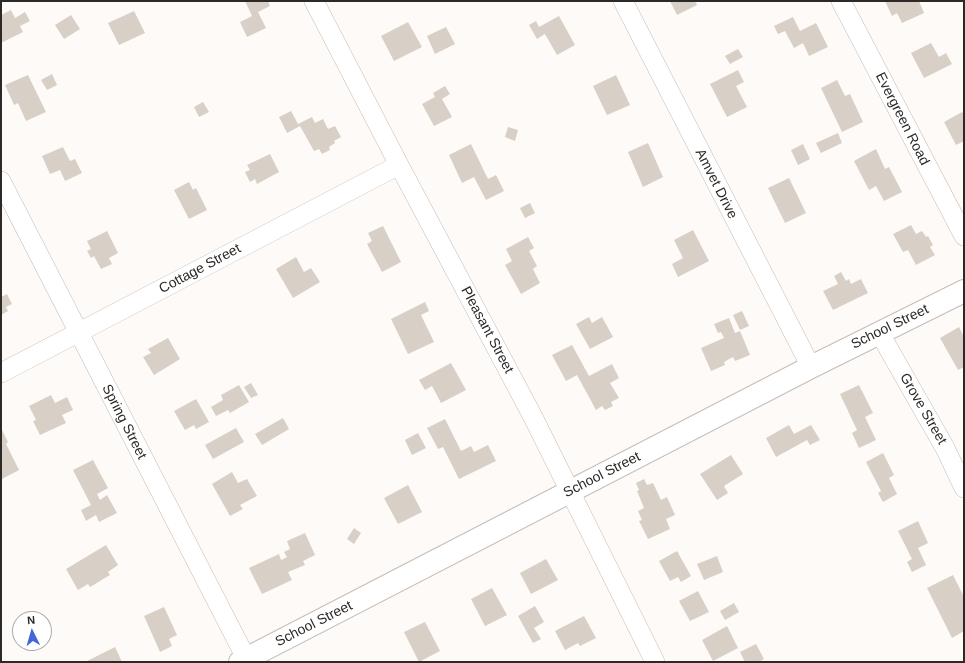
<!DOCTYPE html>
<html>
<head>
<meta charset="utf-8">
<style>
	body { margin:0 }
	#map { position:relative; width:965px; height:663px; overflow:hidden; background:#fefaf7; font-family:Helvetica,sans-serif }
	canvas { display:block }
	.frame { position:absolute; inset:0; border:2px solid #2c2926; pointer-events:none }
	.north { position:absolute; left:12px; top:611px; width:40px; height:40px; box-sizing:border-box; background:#fff; border:1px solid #aba9a8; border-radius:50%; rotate:355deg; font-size:11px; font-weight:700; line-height:16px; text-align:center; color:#2c2926 }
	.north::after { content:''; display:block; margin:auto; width:14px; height:18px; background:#4665d8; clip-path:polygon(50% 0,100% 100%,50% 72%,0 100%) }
</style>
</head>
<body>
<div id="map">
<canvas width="965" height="663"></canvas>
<div class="frame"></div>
<div class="north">N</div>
</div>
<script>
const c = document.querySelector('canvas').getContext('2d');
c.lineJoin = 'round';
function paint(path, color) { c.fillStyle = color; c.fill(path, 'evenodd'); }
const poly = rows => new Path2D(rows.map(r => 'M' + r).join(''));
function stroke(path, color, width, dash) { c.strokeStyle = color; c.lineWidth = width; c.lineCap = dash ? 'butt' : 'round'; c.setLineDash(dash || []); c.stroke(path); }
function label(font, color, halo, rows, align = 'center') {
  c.font = font + ' Helvetica,sans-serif'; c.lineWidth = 3; c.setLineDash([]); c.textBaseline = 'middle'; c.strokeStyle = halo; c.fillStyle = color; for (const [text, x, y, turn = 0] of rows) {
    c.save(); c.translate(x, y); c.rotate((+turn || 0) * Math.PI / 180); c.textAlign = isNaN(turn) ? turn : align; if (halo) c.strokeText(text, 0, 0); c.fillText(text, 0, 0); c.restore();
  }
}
paint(poly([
	[245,1,268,1,270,6,258,12,266,28,247,37,240,22,252,16],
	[670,1,695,1,697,5,677,15],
	[885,1,919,1,924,13,902,23,897,13,892,16],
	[11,10,15,18,25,12,30,21,20,26,23,32,1,43,1,15],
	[134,11,145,33,119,45,108,23],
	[71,15,80,29,64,39,55,25],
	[559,16,575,45,557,55,545,34,537,39,529,25,536,21,539,27],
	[793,17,800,31,816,23,828,47,809,56,803,43,794,48,785,31,778,34,774,26],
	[408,22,422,47,394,61,381,36],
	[446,27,455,44,435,54,427,36],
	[931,43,939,57,946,53,952,64,924,78,911,53],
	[738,49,743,57,730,64,725,56],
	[738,70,744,82,736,86,747,107,727,117,710,84],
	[52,74,57,85,47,90,41,80],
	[28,75,46,112,26,121,18,103,14,105,5,85],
	[616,75,630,105,607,115,593,86],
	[837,80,845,96,850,94,863,122,842,132,821,88],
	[445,86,450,94,442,99,452,117,434,126,422,104,435,97,433,93],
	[203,102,209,112,199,117,194,107],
	[291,111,298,124,312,117,315,123,323,119,328,129,335,126,341,137,334,141,335,143,329,147,330,150,322,154,319,149,314,151,300,126,287,133,279,117],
	[962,112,964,115,964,141,956,145,944,122],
	[508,127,518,130,515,141,505,137],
	[838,133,842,143,821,153,816,143],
	[648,143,663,177,643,187,628,152],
	[471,144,488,179,496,175,504,191,486,200,474,177,462,183,449,155],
	[803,144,810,159,798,165,791,150],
	[63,147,70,161,75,159,82,173,65,181,60,170,50,174,42,156],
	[876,149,885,169,889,167,902,192,884,201,876,186,869,190,854,161],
	[270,154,279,172,257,184,255,179,250,182,245,172,250,170,247,165],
	[789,178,806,213,785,223,768,188],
	[189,182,193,190,196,188,207,210,189,219,174,190],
	[530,203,535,213,525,218,520,208],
	[911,225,916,234,922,231,926,237,928,236,933,245,930,247,935,255,916,265,908,250,903,252,893,234],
	[383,226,401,262,382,272,367,244,372,241,368,233],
	[693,230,709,261,678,277,672,264,683,258,674,240],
	[107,231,118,253,109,258,112,264,101,269,94,256,91,258,87,251,91,249,87,241],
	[528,237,534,248,529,251,537,266,533,269,540,283,521,294,505,265,512,261,506,249],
	[296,257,304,272,311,268,320,282,293,298,276,269],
	[841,272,846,281,849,279,851,284,861,279,868,293,833,310,823,291,838,284,834,276],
	[7,294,12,304,6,307,8,311,1,315,1,297],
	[425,302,429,311,421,315,434,342,408,354,391,319],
	[742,311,749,326,740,330,733,315],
	[589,317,592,323,602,317,613,337,590,349,576,324],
	[729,318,735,333,740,331,750,355,735,361,733,357,724,362,725,365,711,371,701,348,724,338,721,332,718,333,714,324],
	[959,327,964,337,964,367,958,370,940,338],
	[168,338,180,359,154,375,143,357,151,353,148,349],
	[572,345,589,376,612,364,619,378,610,383,619,398,611,402,613,406,605,410,602,406,596,410,577,375,566,381,552,355],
	[451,363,466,390,441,403,432,386,425,390,419,380],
	[251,383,258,395,251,398,244,387],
	[239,385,249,402,230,413,228,410,216,416,211,407,223,400,221,395],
	[859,385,873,413,865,417,876,440,859,448,852,433,857,430,840,394],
	[51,395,55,403,67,397,73,410,62,415,66,423,40,435,33,421,36,420,29,406],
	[196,399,209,422,196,429,194,425,185,430,174,411],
	[283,418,289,429,262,445,255,434],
	[445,419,461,451,471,446,474,452,488,445,496,461,459,479,443,447,438,449,427,428],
	[789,425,794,434,811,425,820,440,810,445,807,440,776,457,766,438],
	[1,428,8,442,6,444,19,470,2,479,1,476],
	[236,428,244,442,213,459,205,445],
	[418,433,426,448,412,455,405,440],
	[883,453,894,475,889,478,897,494,883,502,878,493,881,491,866,462],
	[731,455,743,474,724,486,728,493,717,500,700,474],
	[93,460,108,488,97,494,100,500,107,495,117,513,99,522,96,515,86,521,81,510,91,505,73,470],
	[232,472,238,483,247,479,257,496,240,505,243,509,230,516,212,484],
	[644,479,647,485,653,483,661,500,667,497,675,515,666,519,670,529,648,539,639,521,642,520,638,511,644,508,637,491,639,490,636,483],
	[408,485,422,512,398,524,384,498],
	[918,521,928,543,918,548,926,565,912,572,907,562,912,559,898,531],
	[354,528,361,533,354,544,347,539],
	[305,533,315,555,303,561,305,565,288,572,292,580,262,594,249,568,279,554,281,560,287,557,284,552,290,549,287,541],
	[106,545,118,565,108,572,110,575,90,587,88,584,78,590,66,569],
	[677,551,691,576,681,582,678,577,670,581,659,561],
	[717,556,723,572,704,580,697,564],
	[546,559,558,580,531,594,520,573],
	[953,575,964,597,964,631,952,638,927,588],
	[492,588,507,615,485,626,471,599],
	[698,591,709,612,690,621,679,601],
	[734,603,739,612,725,620,720,611],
	[535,606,544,622,534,628,541,639,533,643,518,616],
	[164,607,177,635,169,639,172,646,160,652,144,616],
	[584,616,596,638,580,646,578,643,565,650,555,631],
	[425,622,440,651,419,662,404,632],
	[727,626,738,648,713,661,702,640],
	[756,644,764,659,759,662,745,662,740,652],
	[115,647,122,662,85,662]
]), '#d8cfc7');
const street = poly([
	[314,1,399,165,533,417,655,662],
	[623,1,811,367],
	[841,1,964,236],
	[1,181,248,662],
	[879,332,945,448,964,488],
	[1,373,399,165]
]);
const secondary = poly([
	[240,662,811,367,964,291]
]);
stroke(street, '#c6bdb6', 20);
stroke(secondary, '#c6bdb6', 24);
stroke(street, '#fff', 19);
stroke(secondary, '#fff', 22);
label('14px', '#2c2926', '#fff', [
	["Evergreen Road",902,119,63],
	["Amvet Drive",716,184,63],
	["Cottage Street",200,269,-28],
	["School Street",890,327,-26],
	["Pleasant Street",487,330,62],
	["Grove Street",923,409,60],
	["Spring Street",124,422,63],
	["School Street",602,475,-27],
	["School Street",314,624,-27]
]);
</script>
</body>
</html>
